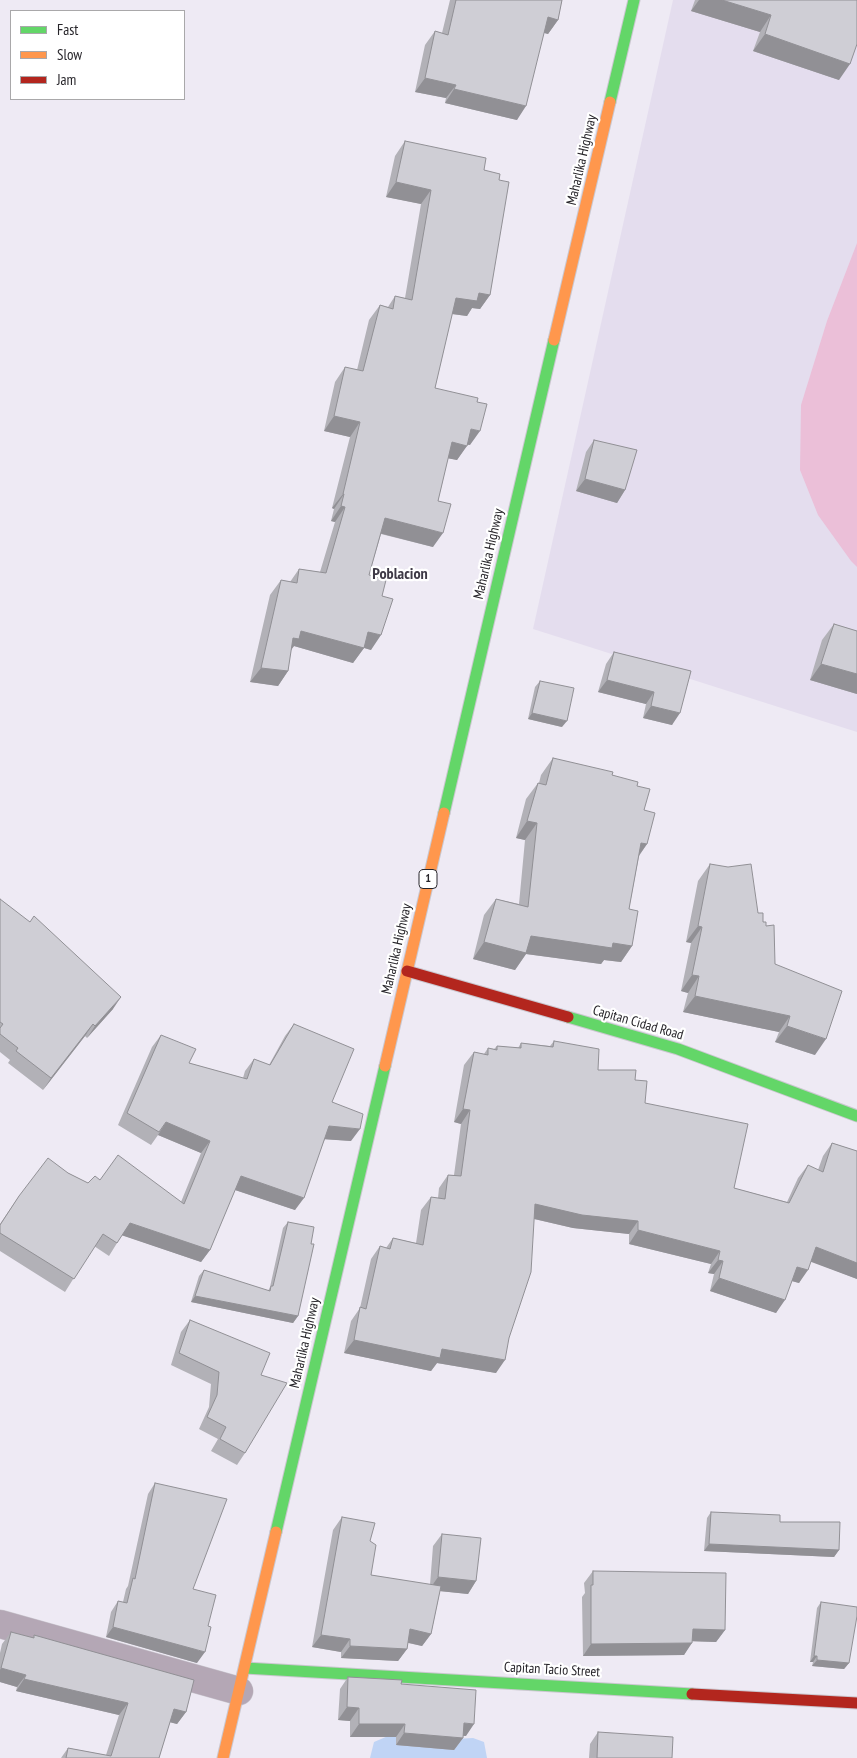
<!DOCTYPE html>
<html>
<head>
<meta charset="utf-8">
<style>
	body { margin:0 }
	#map { position:relative; width:857px; height:1758px; overflow:hidden; background:#eeeaf4; font-family:"PT Sans Narrow",sans-serif }
	canvas { display:block }
	.legend { position:absolute; left:10px; top:10px; width:175px; height:90px; box-sizing:border-box; background:#fff; border:1px solid #a9a8aa; margin:0; padding:6px 9px; list-style:none; font-size:15px; color:#27252a }
	.legend li { display:flex; align-items:center; gap:10px; height:25px }
	.legend b { width:25px; border:1px solid #a9a8aa }
</style>
</head>
<body>
<div id="map">
<canvas width="857" height="1758"></canvas>
<ul class="legend">
<li><b style="height:6px;background:#63d668"></b>Fast</li>
<li><b style="height:6px;background:#ff974d"></b>Slow</li>
<li><b style="height:6px;background:#b3261e"></b>Jam</li>
</ul>
</div>
<script>
const c = document.querySelector('canvas').getContext('2d');
c.lineJoin = 'round';
function paint(path, color) { c.fillStyle = color; c.fill(path, 'evenodd'); }
const poly = rows => new Path2D(rows.map(r => 'M' + r).join(''));
function stroke(path, color, width, dash) { c.strokeStyle = color; c.lineWidth = width; c.lineCap = dash ? 'butt' : 'round'; c.setLineDash(dash || []); c.stroke(path); }
function label(font, color, halo, rows, align = 'center') {
  c.font = font + ' "PT Sans Narrow",sans-serif'; c.lineWidth = 4.5; c.setLineDash([]); c.textBaseline = 'middle'; c.strokeStyle = halo; c.fillStyle = color; for (const [text, x, y, turn = 0] of rows) {
    c.save(); c.translate(x, y); c.rotate((+turn || 0) * Math.PI / 180); c.textAlign = isNaN(turn) ? turn : align; if (halo) c.strokeText(text, 0, 0); c.fillText(text, 0, 0); c.restore();
  }
}
paint(poly([
	[673,0,857,0,857,732,533,629]
]), '#e4ddee');
paint(poly([
	[857,243,857,567,851,561,818,515,800,470,801,405,827,321]
]), '#ebbfd8');
paint(poly([
	[388,1721,455,1739,473,1738,484,1742,487,1758,370,1758,374,1742,388,1736]
]), '#c0d4f5');
const street = poly([
	[0,1624,239,1691]
]);
const fast = poly([
	[610,102,634,0],
	[444,813,554,340],
	[568,1017,678,1049,857,1116],
	[276,1532,385,1066],
	[245,1668,692,1694]
]);
const slow = poly([
	[554,340,610,102],
	[385,1066,444,813],
	[223,1758,276,1532]
]);
const jam = poly([
	[407,971,568,1017],
	[692,1694,857,1703]
]);
stroke(street, '#cac7cf', 29);
stroke(fast, '#cac7cf', 13);
stroke(slow, '#cac7cf', 13);
stroke(jam, '#cac7cf', 13);
stroke(street, '#b4a7b5', 28);
stroke(fast, '#63d668', 11);
stroke(slow, '#ff974d', 11);
stroke(jam, '#b3261e', 11);
paint(poly([
	[450,0,562,0,558,20,548,34,544,33,517,120,445,103,446,98,415,92,425,45,435,31,442,33],
	[695,0,857,0,839,80,753,51,760,32,691,11],
	[405,141,484,170,499,180,490,295,480,309,472,308,467,316,452,314,435,388,470,445,467,445,457,460,448,458,438,501,433,547,381,534,369,575,382,596,371,650,364,648,353,663,294,646,291,650,288,671,278,686,250,682,270,595,281,580,290,582,299,569,320,572,335,522,331,521,334,509,332,508,350,437,324,431,335,382,345,367,357,370,369,320,380,305,388,307,395,296,405,298,421,204,386,197,395,156],
	[594,440,625,490,617,503,576,491,586,452],
	[834,624,857,631,857,694,810,680,822,640],
	[614,652,691,671,672,725,643,718,646,704,598,692,606,664],
	[540,681,562,727,528,719,535,687],
	[553,758,612,775,637,786,644,810,647,844,639,856,629,909,632,946,621,962,604,960,601,964,526,954,515,970,473,959,484,915,496,899,519,904,525,840,516,838,526,799,538,783,539,783,541,775],
	[710,864,758,913,766,926,775,964,815,1055,775,1042,779,1032,683,1012,688,993,681,991,691,943,686,942,698,881],
	[0,899,113,1009,87,1038,85,1036,43,1090,8,1063,10,1060,0,1052],
	[294,1024,351,1141,325,1139,295,1210,235,1190,210,1250,201,1262,122,1235,109,1256,94,1246,65,1292,0,1251,0,1224,19,1196,68,1173,88,1183,100,1180,181,1202,201,1153,158,1135,151,1145,118,1125,152,1047,161,1035,189,1063,243,1078,245,1071,254,1059,269,1065,285,1036],
	[554,1041,598,1070,635,1080,645,1103,734,1188,787,1202,798,1178,808,1165,818,1170,823,1156,832,1143,857,1151,857,1279,811,1261,799,1283,792,1281,776,1313,710,1291,714,1274,708,1273,711,1264,629,1244,629,1234,573,1228,534,1219,496,1373,437,1363,431,1371,344,1353,351,1321,360,1308,371,1259,380,1246,386,1248,393,1238,416,1243,421,1210,431,1197,438,1198,439,1188,448,1175,454,1175,461,1124,454,1122,464,1065,474,1052,484,1054,488,1048,494,1049,497,1046,518,1048,521,1043,550,1046],
	[288,1222,298,1316,293,1323,191,1302,199,1276,204,1270,268,1291,270,1287,283,1228],
	[190,1320,261,1375,245,1453,237,1465,211,1451,218,1439,199,1429,209,1407,211,1384,171,1365,181,1332],
	[155,1483,193,1589,197,1663,106,1637,111,1612,118,1601,123,1602,126,1589,128,1586,148,1494],
	[711,1512,780,1522,839,1550,834,1557,704,1551,707,1518],
	[342,1517,370,1541,371,1575,430,1585,433,1546,442,1534,476,1581,468,1594,440,1591,431,1634,422,1646,408,1643,407,1649,398,1661,341,1658,341,1652,312,1647,333,1530],
	[593,1571,725,1630,716,1642,692,1641,684,1655,583,1656,582,1597,585,1593,584,1583],
	[821,1602,849,1663,844,1669,812,1666,813,1662,810,1662,817,1608],
	[11,1632,33,1638,34,1635,186,1712,177,1724,170,1722,159,1758,61,1758,68,1748,106,1755,119,1715,16,1691,17,1687,0,1682,0,1653,2,1644],
	[348,1677,401,1684,466,1736,463,1736,463,1738,454,1750,396,1745,396,1737,350,1737,350,1721,338,1720,340,1689],
	[598,1732,672,1758,589,1758,590,1744]
]), '#b2b1b7');
paint(poly([
	[699,0,722,0,771,15,760,32,691,11],
	[548,17,558,20,548,34,538,31],
	[765,34,850,64,839,80,753,51],
	[425,78,456,85,446,98,415,92],
	[454,89,526,106,517,120,445,103],
	[396,182,431,190,421,204,386,197],
	[479,293,490,295,480,309,472,308,467,316,445,313,456,298],
	[334,416,360,422,350,437,324,431],
	[471,429,480,431,470,445,460,443],
	[452,442,467,446,457,460,441,457],
	[585,479,625,490,617,503,576,491],
	[343,494,344,494,334,509,332,508],
	[341,506,345,507,335,522,331,521],
	[385,518,443,533,433,547,375,532],
	[301,631,364,648,353,663,294,646,288,654,293,638],
	[368,632,381,635,371,650,358,646],
	[821,664,857,674,857,694,810,680],
	[261,668,288,671,278,686,250,682],
	[607,680,654,692,646,704,598,692],
	[651,706,680,713,672,725,643,718],
	[532,713,567,721,562,727,528,719],
	[527,821,537,823,525,840,516,838],
	[641,843,647,844,635,861],
	[698,926,702,927,691,943,686,942],
	[531,936,613,943,632,946,621,962,604,960,601,964,526,954,515,970,473,959,484,942],
	[692,975,699,976,688,993,681,991],
	[695,996,790,1016,779,1032,683,1012],
	[121,997,113,1009,87,1038,95,1026],
	[93,1024,85,1036,43,1090,51,1078],
	[787,1026,826,1039,815,1055,775,1042],
	[463,1109,470,1110,461,1124,454,1122],
	[166,1122,210,1141,201,1153,158,1135],
	[329,1126,360,1129,351,1141,321,1139],
	[241,1176,304,1198,295,1210,232,1189],
	[535,1204,638,1221,629,1234,573,1228,526,1217],
	[130,1223,210,1250,201,1262,121,1235],
	[638,1230,720,1251,711,1264,629,1244],
	[816,1247,857,1263,857,1279,806,1260],
	[718,1260,723,1261,714,1274,708,1273],
	[797,1267,808,1270,799,1283,788,1280],
	[719,1278,785,1300,776,1313,710,1291],
	[195,1296,298,1316,293,1323,191,1302],
	[354,1340,442,1349,505,1360,496,1373,437,1363,431,1371,344,1353],
	[709,1544,839,1550,834,1557,704,1551],
	[438,1577,476,1581,468,1594,429,1590],
	[113,1627,205,1652,197,1663,106,1637],
	[410,1629,431,1634,422,1646,401,1641],
	[693,1629,725,1630,716,1642,684,1641],
	[321,1635,350,1639,341,1652,312,1647],
	[692,1643,684,1655,583,1656,591,1644],
	[350,1646,407,1649,398,1661,341,1658],
	[814,1656,817,1656,813,1662,810,1662],
	[817,1660,849,1663,844,1669,812,1666],
	[1,1668,26,1675,17,1687,0,1682,0,1670],
	[24,1679,128,1703,119,1715,16,1691],
	[347,1707,359,1708,350,1721,338,1720],
	[174,1709,186,1712,177,1724,165,1721],
	[464,1723,474,1724,466,1736,456,1735],
	[359,1724,405,1724,396,1737,350,1737],
	[404,1733,463,1738,454,1750,396,1745]
]), '#919095');
const building = poly([
	[456,0,562,0,558,20,548,17,526,106,454,89,456,85,425,78,435,31,448,35,456,0],
	[722,0,857,0,857,44,850,64,765,34,771,15,722,0],
	[405,141,486,158,484,170,500,174,499,180,509,182,490,295,479,293,477,301,456,298,435,388,478,398,477,402,487,404,480,431,471,429,467,446,452,442,438,501,451,504,443,533,385,518,369,575,386,580,382,596,393,599,381,635,368,632,364,648,301,631,299,639,293,638,288,671,261,668,281,580,297,583,299,569,326,573,345,507,341,506,344,494,343,494,360,422,334,416,345,367,363,371,380,305,393,309,395,296,412,300,431,190,396,182,405,141],
	[594,440,637,450,625,490,585,479,594,440],
	[834,624,857,631,857,674,821,664,834,624],
	[614,652,691,671,680,713,651,706,654,692,607,680,614,652],
	[540,681,574,688,567,721,532,713,540,681],
	[553,758,613,772,612,775,638,782,637,786,650,789,644,810,655,813,647,844,641,843,629,909,638,911,632,946,613,943,612,948,531,936,526,953,484,942,496,899,528,907,537,823,527,821,538,783,546,785,553,758],
	[710,864,728,867,751,864,758,913,763,913,763,922,766,922,766,926,774,925,775,964,842,991,826,1039,787,1026,790,1016,695,996,699,976,692,975,702,927,698,926,710,864],
	[0,899,30,922,34,916,121,997,95,1026,93,1024,51,1078,16,1051,18,1048,0,1034,0,1028,3,1024,0,1022,0,899],
	[294,1024,354,1049,332,1102,363,1114,360,1129,329,1126,304,1198,241,1176,210,1250,130,1223,117,1243,103,1234,74,1279,0,1233,0,1225,19,1196,48,1158,68,1173,88,1183,95,1176,100,1180,118,1155,184,1204,210,1141,166,1122,159,1132,127,1113,161,1035,196,1049,189,1063,247,1079,254,1059,270,1065,294,1024],
	[554,1041,599,1049,598,1070,636,1070,635,1080,647,1081,645,1103,748,1124,734,1188,789,1203,808,1165,823,1172,832,1143,857,1151,857,1263,816,1247,808,1270,797,1267,785,1300,719,1278,723,1261,718,1260,720,1251,638,1230,638,1221,582,1215,535,1204,531,1272,509,1338,505,1360,442,1349,440,1358,354,1340,360,1307,366,1309,380,1246,390,1249,393,1238,423,1245,431,1197,445,1199,448,1175,461,1176,470,1110,463,1109,474,1052,488,1055,488,1048,497,1050,497,1046,521,1048,521,1043,553,1047,554,1041],
	[288,1222,314,1227,311,1244,314,1244,298,1316,195,1296,204,1270,270,1291,271,1286,273,1286,288,1222],
	[190,1320,270,1353,261,1375,287,1383,245,1453,220,1439,226,1427,207,1417,217,1395,219,1372,179,1353,190,1320],
	[155,1483,227,1499,193,1589,216,1595,208,1626,211,1627,205,1652,113,1627,118,1601,127,1603,133,1578,135,1579,155,1483],
	[711,1512,780,1515,780,1522,840,1522,839,1550,709,1544,711,1512],
	[342,1517,375,1523,370,1541,376,1545,371,1575,441,1586,431,1634,410,1629,407,1649,350,1646,350,1639,321,1635,342,1517],
	[442,1534,481,1538,476,1581,438,1577,442,1534],
	[593,1571,726,1573,725,1630,693,1629,692,1643,591,1644,591,1585,593,1585,593,1571],
	[821,1602,857,1607,857,1616,849,1663,817,1660,817,1656,814,1656,821,1602],
	[11,1632,34,1638,34,1635,194,1680,186,1712,174,1709,159,1758,66,1758,68,1748,111,1756,128,1703,24,1679,26,1675,1,1668,11,1632],
	[348,1677,402,1680,401,1684,476,1690,474,1724,464,1723,463,1738,404,1733,405,1724,359,1724,359,1708,347,1707,348,1677],
	[598,1732,673,1737,672,1758,597,1758,598,1732]
]);
paint(building, '#cfced5');
stroke(building, '#919095', 1);
for (const [x, y, w] of [
	[428,879,18]
]) { const box = new Path2D(); box.roundRect(x - w / 2, y - 9.5, w, 19, 4); c.fillStyle = '#fff'; c.fill(box); stroke(box, '#27252a', 1); }
label('bold 12px', '#27252a', null, [
	["1",428,879]
]);
label('14px', '#27252a', '#fff', [
	["Maharlika Highway",582,160,-77],
	["Maharlika Highway",489,554,-77],
	["Maharlika Highway",397,949,-77],
	["Capitan Cidad Road",638,1023,16],
	["Maharlika Highway",305,1343,-77],
	["Capitan Tacio Street",552,1670,3]
]);
label('bold 16px', '#3e3946', '#fff', [
	["Poblacion",400,574]
]);
</script>
</body>
</html>
